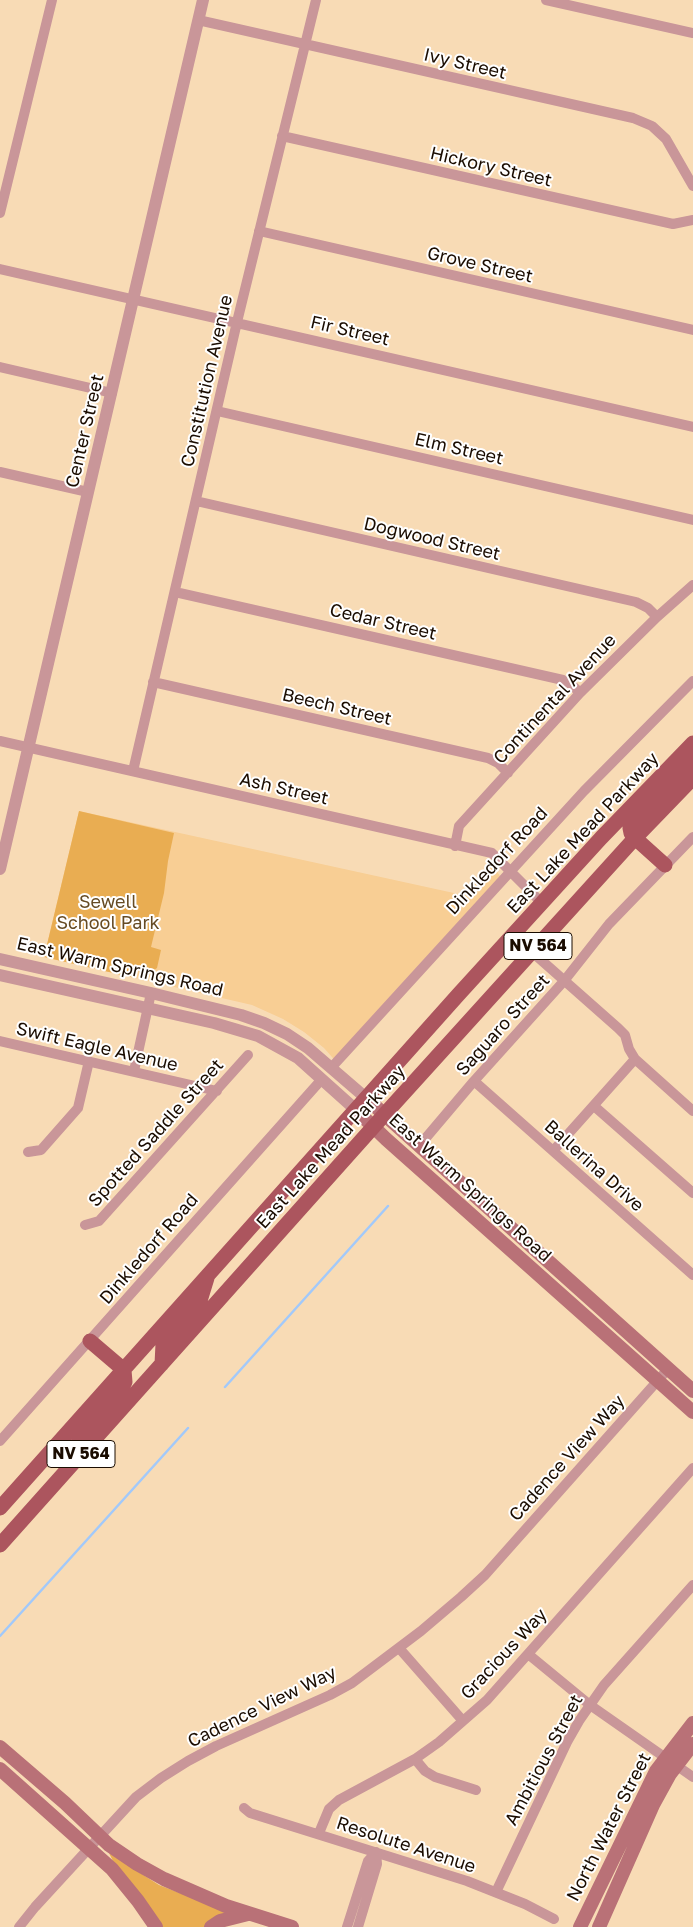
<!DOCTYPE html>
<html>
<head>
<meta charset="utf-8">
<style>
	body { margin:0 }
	canvas { display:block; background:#f8dbb5 }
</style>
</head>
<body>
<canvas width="693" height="1927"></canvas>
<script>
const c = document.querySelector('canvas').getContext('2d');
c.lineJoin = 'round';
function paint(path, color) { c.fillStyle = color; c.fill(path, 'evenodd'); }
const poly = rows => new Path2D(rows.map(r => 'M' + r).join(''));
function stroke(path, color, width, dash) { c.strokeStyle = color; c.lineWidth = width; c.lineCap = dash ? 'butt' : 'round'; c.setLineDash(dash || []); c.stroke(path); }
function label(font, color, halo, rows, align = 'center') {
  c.font = font + ' "Golos Text",sans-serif'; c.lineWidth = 4; c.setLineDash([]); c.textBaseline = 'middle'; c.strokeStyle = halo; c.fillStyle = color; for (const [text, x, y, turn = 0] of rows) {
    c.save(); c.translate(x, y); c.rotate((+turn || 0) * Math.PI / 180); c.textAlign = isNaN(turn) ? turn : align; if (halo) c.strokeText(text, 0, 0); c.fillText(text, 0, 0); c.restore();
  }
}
paint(poly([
	[79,811,463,895,493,866,505,883,339,1065,324,1048,304,1032,283,1019,252,1005,44,957]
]), '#f8ce94');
paint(poly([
	[79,811,174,833,168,861,164,893,151,947,161,950,157,968,151,972,138,969,135,978,44,957],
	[109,1853,159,1885,229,1912,205,1927,162,1927,116,1867]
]), '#e9ad52');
stroke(poly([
	[225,1387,388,1206],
	[0,1636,188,1428]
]), '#a2c9fa', 2.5);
stroke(poly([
	[546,0,693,33],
	[198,20,633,118,652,126,666,139,693,186],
	[282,136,673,224,693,220],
	[0,213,52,0],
	[259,231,693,330],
	[0,269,693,427],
	[0,367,112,393],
	[217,411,693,520],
	[0,472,88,492],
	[196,501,636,602,648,608,657,617],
	[175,592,563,680,572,685,580,693],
	[153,682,488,758,498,763,508,773],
	[0,741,492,853,542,903],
	[133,771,237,322,316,0],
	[455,846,459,826,580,693,657,617,693,585],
	[532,952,618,1028,625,1035,629,1049,635,1059,693,1111],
	[0,1041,217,1091],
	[331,1068,584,791,693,681],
	[134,1071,151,993],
	[474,1081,693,1275],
	[594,1106,693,1193],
	[419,1146,474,1081,564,981,609,924,693,837],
	[553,1151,635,1059],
	[28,1152,41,1150,78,1108,89,1061],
	[85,1225,99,1221,248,1055],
	[0,1441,322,1079],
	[399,1648,463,1721],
	[528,1654,590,1705,693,1777],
	[415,1759,425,1771,435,1777,476,1790],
	[244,1808,250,1813,467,1881,525,1904,554,1919],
	[319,1833,329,1809,339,1800,415,1759,439,1742,487,1700,693,1468],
	[496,1892,567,1742,579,1721,604,1685,693,1585],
	[19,1927,35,1907,136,1797,161,1778,188,1761,216,1746,330,1695,352,1683,421,1631,461,1597,485,1575,668,1369],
	[347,1927,368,1861,376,1852],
	[358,1927,377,1864,376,1852]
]), '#c99699', 10);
stroke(poly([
	[0,869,203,0],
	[0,959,151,993,241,1015,264,1023,287,1034,308,1048,366,1098],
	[0,975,214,1023,258,1036,298,1058,356,1110]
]), '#c99699', 12);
stroke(poly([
	[366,1098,693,1391],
	[356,1110,386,1139,693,1412],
	[0,1747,65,1803,109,1845,137,1864,164,1879,226,1906,292,1927],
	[0,1769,112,1869,138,1901,156,1927],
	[211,1927,220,1921,248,1914],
	[580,1927,656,1771,693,1723],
	[599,1927,653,1805,670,1774,693,1744]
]), '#b97177', 14);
stroke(poly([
	[665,865,635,838,631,833,630,828,632,823,693,761],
	[162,1364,163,1344,199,1304,207,1278],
	[70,1462,82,1433,119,1393,125,1382,124,1370,90,1341],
	[0,1508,458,995,601,838,693,743],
	[0,1545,384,1115,635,838,693,778]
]), '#ac555e', 15);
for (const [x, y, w] of [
	[538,946,68],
	[81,1454,68]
]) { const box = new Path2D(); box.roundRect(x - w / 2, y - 13.5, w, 27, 4); c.fillStyle = '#fff'; c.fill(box); stroke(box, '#1a0c00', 1); }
label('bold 16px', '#1a0c00', null, [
	["NV 564",538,946],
	["NV 564",81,1454]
]);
label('18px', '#1a0c00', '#fff', [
	["Ivy Street",465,64,13],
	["Hickory Street",491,167,13],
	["Grove Street",480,265,13],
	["Fir Street",350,331,13],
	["Constitution Avenue",207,381,-77],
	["Center Street",85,431,-77],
	["Elm Street",459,449,13],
	["Dogwood Street",432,539,13],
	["Cedar Street",383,622,13],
	["Continental Avenue",555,699,-47],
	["Beech Street",337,707,13],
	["Ash Street",284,789,13],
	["East Lake Mead Parkway",583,833,-47],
	["Dinkledorf Road",497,861,-47],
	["East Warm Springs Road",120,967,13],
	["Saguaro Street",503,1025,-48],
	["Swift Eagle Avenue",97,1047,13],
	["Spotted Saddle Street",156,1133,-48],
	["East Lake Mead Parkway",331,1147,-48],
	["Ballerina Drive",594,1166,42],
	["East Warm Springs Road",470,1188,42],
	["Dinkledorf Road",149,1249,-49],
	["Cadence View Way",567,1458,-48],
	["Gracious Way",504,1654,-47],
	["Cadence View Way",262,1707,-26],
	["Ambitious Street",544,1760,-62],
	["North Water Street",609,1827,-63],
	["Resolute Avenue",406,1845,18]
]);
label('18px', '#664b24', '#fff', [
	["Sewell",108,902],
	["School Park",108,923]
]);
</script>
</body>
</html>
